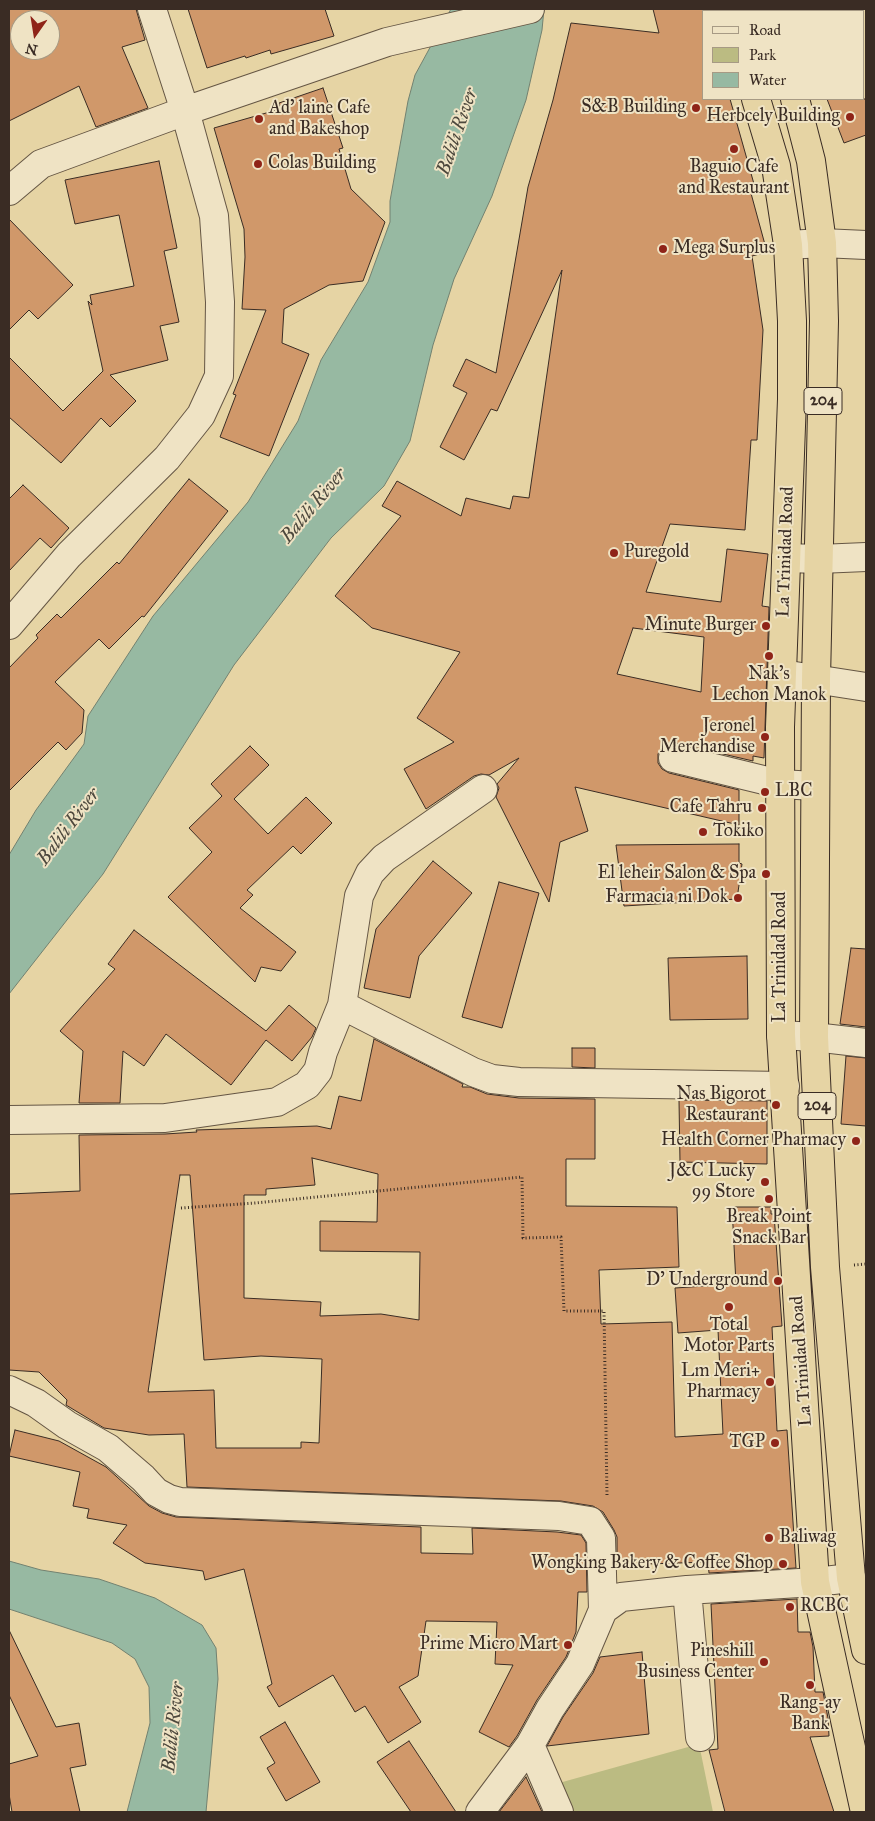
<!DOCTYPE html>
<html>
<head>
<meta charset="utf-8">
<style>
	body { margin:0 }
	#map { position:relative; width:875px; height:1821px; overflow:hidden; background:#e6d4a4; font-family:"IM FELL Great Primer",serif }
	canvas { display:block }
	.frame { position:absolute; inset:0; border:10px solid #3a2c24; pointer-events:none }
	.legend { position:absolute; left:702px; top:10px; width:162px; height:90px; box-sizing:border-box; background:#efe3c4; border:1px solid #a79a84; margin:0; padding:6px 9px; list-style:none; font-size:15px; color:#3a2c24 }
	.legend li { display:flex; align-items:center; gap:10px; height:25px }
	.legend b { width:25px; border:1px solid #a79a84 }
	.north { position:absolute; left:10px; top:10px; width:50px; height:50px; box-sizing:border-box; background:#efe3c4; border:1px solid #a79a84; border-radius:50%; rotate:193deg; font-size:14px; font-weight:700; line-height:20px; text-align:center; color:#3a2c24 }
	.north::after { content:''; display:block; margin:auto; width:18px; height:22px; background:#8f2418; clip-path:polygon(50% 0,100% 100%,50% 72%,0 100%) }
</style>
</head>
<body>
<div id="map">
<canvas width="875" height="1821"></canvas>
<div class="frame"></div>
<ul class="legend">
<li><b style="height:6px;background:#efe3c4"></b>Road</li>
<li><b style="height:14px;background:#bbbb82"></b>Park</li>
<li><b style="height:14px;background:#97b9a2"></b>Water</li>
</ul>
<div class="north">N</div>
</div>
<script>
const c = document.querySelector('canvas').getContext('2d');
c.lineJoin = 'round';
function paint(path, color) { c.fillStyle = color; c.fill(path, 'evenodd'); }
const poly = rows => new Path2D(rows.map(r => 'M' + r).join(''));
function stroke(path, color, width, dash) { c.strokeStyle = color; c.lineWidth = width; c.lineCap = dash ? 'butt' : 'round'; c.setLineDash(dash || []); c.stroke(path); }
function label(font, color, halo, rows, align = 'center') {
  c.font = font + ' "IM FELL Great Primer",serif'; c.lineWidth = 4; c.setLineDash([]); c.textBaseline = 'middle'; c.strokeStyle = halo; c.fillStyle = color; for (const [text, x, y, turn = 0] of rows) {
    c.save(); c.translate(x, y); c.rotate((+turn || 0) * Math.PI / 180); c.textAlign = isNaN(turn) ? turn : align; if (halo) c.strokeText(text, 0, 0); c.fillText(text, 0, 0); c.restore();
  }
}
paint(poly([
	[699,1744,713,1812,572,1812,559,1783]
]), '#bbbb82');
const water = poly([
	[451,9,544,9,542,30,526,100,492,196,454,279,433,345,410,441,384,486,331,538,234,665,103,874,9,994,9,855,36,810,84,744,88,716,153,616,248,502,298,421,321,360,368,282,390,222,390,201,408,101,415,75,451,9],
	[9,1561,41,1570,99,1579,155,1598,202,1625,216,1648,218,1679,206,1812,127,1812,150,1723,149,1687,135,1659,112,1643,9,1609,9,1561]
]);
paint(water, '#97b9a2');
stroke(water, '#728170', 1);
const building = poly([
	[9,9,136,9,145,40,122,47,148,108,96,127,79,86,9,121,9,9],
	[20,20,50,20,50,50,20,50,20,20],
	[188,9,325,9,334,36,271,54,270,50,246,58,245,56,207,68,188,9],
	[653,9,704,9,704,99,730,99,754,184,749,186,767,252,752,256,763,330,757,440,751,440,745,530,670,524,646,592,721,602,727,549,768,554,762,606,769,607,764,758,753,756,753,761,676,743,668,743,662,747,658,754,658,763,662,769,669,773,739,790,739,825,575,787,588,831,560,842,549,902,496,797,499,788,497,784,519,758,489,775,481,774,474,776,426,809,404,769,454,742,417,718,460,652,372,628,335,596,401,516,382,506,397,481,461,516,466,498,510,509,513,496,529,498,562,270,497,411,491,409,464,460,440,447,467,393,453,386,466,359,496,373,528,187,553,100,571,23,659,33,653,9],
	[633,628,704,637,701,692,617,674,633,628],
	[323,88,343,148,339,149,351,189,385,222,363,281,329,285,284,309,282,343,309,354,269,456,220,437,236,395,233,394,266,310,242,309,245,257,244,229,214,128,280,109,279,103,323,88],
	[827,99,866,99,866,135,844,143,827,99],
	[159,161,177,248,164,251,179,322,160,326,168,360,110,375,136,401,110,427,101,418,61,463,9,417,9,357,63,411,103,371,88,301,92,305,90,295,134,286,119,215,75,224,65,180,159,161],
	[9,219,73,285,38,319,29,310,9,330,9,219],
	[189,479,228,511,144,617,142,616,109,649,99,639,55,682,84,710,82,733,66,750,58,742,9,791,9,668,38,638,36,635,57,614,61,618,117,562,119,564,189,479],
	[23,485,69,528,51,548,40,538,9,571,9,499,23,485],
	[250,746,269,765,234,799,268,834,306,797,332,823,301,854,293,846,247,890,253,895,240,908,296,952,281,971,261,967,255,982,168,897,212,852,189,828,222,796,211,784,250,746],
	[739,844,739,863,742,864,737,899,624,906,616,845,739,844],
	[433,861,472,893,419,956,410,998,364,988,376,929,433,861],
	[499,882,539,893,502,1028,462,1017,499,882],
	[134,930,266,1031,289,1005,316,1028,312,1037,292,1061,266,1040,231,1085,166,1034,144,1066,123,1051,120,1103,79,1103,83,1051,60,1031,115,969,108,964,134,930],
	[851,948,866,949,866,1027,840,1024,851,948],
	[747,956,748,1019,670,1020,668,958,747,956],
	[374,1039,463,1084,462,1087,470,1087,487,1094,519,1098,595,1099,595,1159,566,1159,566,1206,677,1207,679,1267,599,1270,601,1324,672,1322,675,1437,723,1434,718,1330,678,1333,675,1288,736,1284,732,1207,771,1207,771,1214,774,1214,782,1326,772,1327,777,1431,787,1430,796,1568,709,1573,708,1562,617,1565,617,1537,614,1530,603,1512,593,1506,561,1501,187,1487,184,1434,149,1435,104,1428,66,1405,67,1400,39,1372,9,1370,9,1194,80,1191,79,1135,165,1134,197,1132,196,1130,317,1126,331,1129,339,1096,361,1101,374,1039],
	[312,1158,378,1174,377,1222,320,1221,320,1251,420,1252,419,1320,381,1314,320,1316,321,1302,244,1298,244,1195,266,1195,266,1189,315,1185,312,1158],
	[180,1175,190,1175,204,1360,261,1356,322,1359,319,1443,301,1442,301,1448,216,1448,214,1390,148,1392,180,1175],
	[572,1048,595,1048,595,1068,572,1067,572,1048],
	[846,1056,866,1058,866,1126,841,1124,846,1056],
	[679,1100,767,1101,767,1164,680,1162,679,1100],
	[15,1430,59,1441,106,1467,149,1506,162,1513,176,1517,421,1527,421,1553,473,1554,472,1528,557,1532,581,1535,586,1543,587,1592,578,1592,576,1632,566,1657,537,1700,517,1736,509,1747,479,1732,513,1665,495,1664,497,1622,426,1621,418,1676,399,1687,421,1722,388,1743,365,1706,355,1712,333,1675,279,1707,267,1687,272,1684,244,1569,205,1580,203,1571,145,1563,113,1543,127,1525,87,1518,89,1509,73,1506,80,1472,9,1456,15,1430],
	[797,1599,798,1632,810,1632,813,1647,815,1692,823,1692,828,1718,829,1736,810,1737,834,1812,725,1812,709,1750,718,1749,711,1604,797,1599],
	[9,1630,56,1727,79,1723,86,1765,70,1768,80,1812,12,1812,9,1794,9,1764,38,1756,9,1695,9,1630],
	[642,1652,649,1734,547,1746,563,1717,593,1673,600,1657,642,1652],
	[285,1722,320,1782,286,1801,267,1768,275,1763,260,1737,285,1722],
	[409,1741,456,1812,411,1812,377,1762,409,1741],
	[526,1777,542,1812,499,1812,526,1777]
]);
paint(building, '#d0986a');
stroke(building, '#3a2c24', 1);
const minor = poly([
	[9,191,41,164,185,111,387,42,530,9],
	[788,245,822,243,866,245],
	[786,558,819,559,866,557],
	[9,625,69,555,167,458,201,415,219,376,220,302,214,216,185,111,152,9],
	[782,674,866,687],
	[673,758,780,784,815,786],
	[342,1005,473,1072,492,1079,519,1082,785,1086],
	[781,1035,814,1037,866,1043],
	[9,1120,165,1118,277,1102,307,1085,318,1071,323,1052,342,1005,359,896,370,873,384,858,483,789],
	[9,1390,36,1403,67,1425,108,1448,143,1478,156,1492,169,1499,180,1502,559,1516,590,1521,601,1538,603,1610],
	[687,1590,700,1737],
	[530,1745,559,1812],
	[480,1812,530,1745,550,1709,580,1664,603,1610,621,1597,687,1590,815,1582,851,1578]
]);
const highway = poly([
	[730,9,730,11],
	[771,9,772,11],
	[756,99,776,166,788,245,792,321,792,399,780,727,781,1035,815,1582,865,1812],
	[795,99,811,161,822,243,824,321,816,679,814,1037,825,1267,851,1578,866,1650]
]);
stroke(minor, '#655644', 30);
stroke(highway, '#3a2c24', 30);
stroke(poly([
	[181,1208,255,1203,522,1177,523,1238,561,1237,564,1311,604,1311,607,1496],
	[854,1265,866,1264]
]), '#3a2c24', 3, [1, 2.5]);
stroke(minor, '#efe3c4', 28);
stroke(highway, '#e6d4a4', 28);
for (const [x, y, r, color] of [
	[696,108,5,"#8f2418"],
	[850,117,5,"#8f2418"],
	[259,119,5,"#8f2418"],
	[734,149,5,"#8f2418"],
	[258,164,5,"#8f2418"],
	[663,249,5,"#8f2418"],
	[614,553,5,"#8f2418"],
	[766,626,5,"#8f2418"],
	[769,656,5,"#8f2418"],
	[765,737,5,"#8f2418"],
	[765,792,5,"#8f2418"],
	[762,808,5,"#8f2418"],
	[703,832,5,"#8f2418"],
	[766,874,5,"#8f2418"],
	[738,898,5,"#8f2418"],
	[776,1105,5,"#8f2418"],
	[856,1141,5,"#8f2418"],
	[765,1182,5,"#8f2418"],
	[769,1199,5,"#8f2418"],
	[778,1281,5,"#8f2418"],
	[729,1307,5,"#8f2418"],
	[770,1382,5,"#8f2418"],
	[775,1443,5,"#8f2418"],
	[769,1538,5,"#8f2418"],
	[783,1564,5,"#8f2418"],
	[790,1607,5,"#8f2418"],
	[568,1645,5,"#8f2418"],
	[764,1662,5,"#8f2418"],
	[810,1685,5,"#8f2418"]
]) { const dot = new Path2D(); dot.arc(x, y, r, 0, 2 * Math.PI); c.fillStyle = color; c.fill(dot); stroke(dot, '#efe3c4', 2); }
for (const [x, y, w] of [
	[823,401,38],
	[817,1106,38]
]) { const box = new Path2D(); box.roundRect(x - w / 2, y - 13.5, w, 27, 4); c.fillStyle = '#efe3c4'; c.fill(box); stroke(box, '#3a2c24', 1); }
label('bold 16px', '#3a2c24', null, [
	["204",823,401],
	["204",817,1106]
]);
label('18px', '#3a2c24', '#efe3c4', [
	["S&B Building",686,108],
	["Ad' laine Cafe",269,109,"left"],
	["and Bakeshop",269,130,"left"],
	["Herbcely Building",840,117],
	["Colas Building",268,164,"left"],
	["Baguio Cafe",734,168,"center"],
	["and Restaurant",734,189,"center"],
	["Mega Surplus",673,249,"left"],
	["Puregold",624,553,"left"],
	["Minute Burger",756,626],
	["Nak's",769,675,"center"],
	["Lechon Manok",769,696,"center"],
	["Jeronel",755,727],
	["Merchandise",755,748],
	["LBC",775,792,"left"],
	["Cafe Tahru",752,808],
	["Tokiko",713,832,"left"],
	["El leheir Salon & Spa",756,874],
	["Farmacia ni Dok",728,898],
	["Nas Bigorot",766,1095],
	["Restaurant",766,1116],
	["Health Corner Pharmacy",846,1141],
	["J&C Lucky",755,1172],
	["99 Store",755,1193],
	["Break Point",769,1218,"center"],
	["Snack Bar",769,1239,"center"],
	["D' Underground",768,1281],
	["Total",729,1326,"center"],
	["Motor Parts",729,1347,"center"],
	["Lm Meri+",760,1372],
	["Pharmacy",760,1393],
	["TGP",765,1443],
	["Baliwag",779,1538,"left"],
	["Wongking Bakery & Coffee Shop",773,1564],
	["RCBC",800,1607,"left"],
	["Prime Micro Mart",558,1645],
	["Pineshill",754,1652],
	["Business Center",754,1673],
	["Rang-ay",810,1704,"center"],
	["Bank",810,1725,"center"]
], 'right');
label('18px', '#3a2c24', '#efe3c4', [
	["La Trinidad Road",786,552,-88],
	["La Trinidad Road",781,957,-90],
	["La Trinidad Road",802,1361,-94]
]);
label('italic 19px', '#4d483d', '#efe3c4', [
	["Balili River",458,132,-71],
	["Balili River",314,506,-50],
	["Balili River",69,827,-53],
	["Balili River",174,1727,-84]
]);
</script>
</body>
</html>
